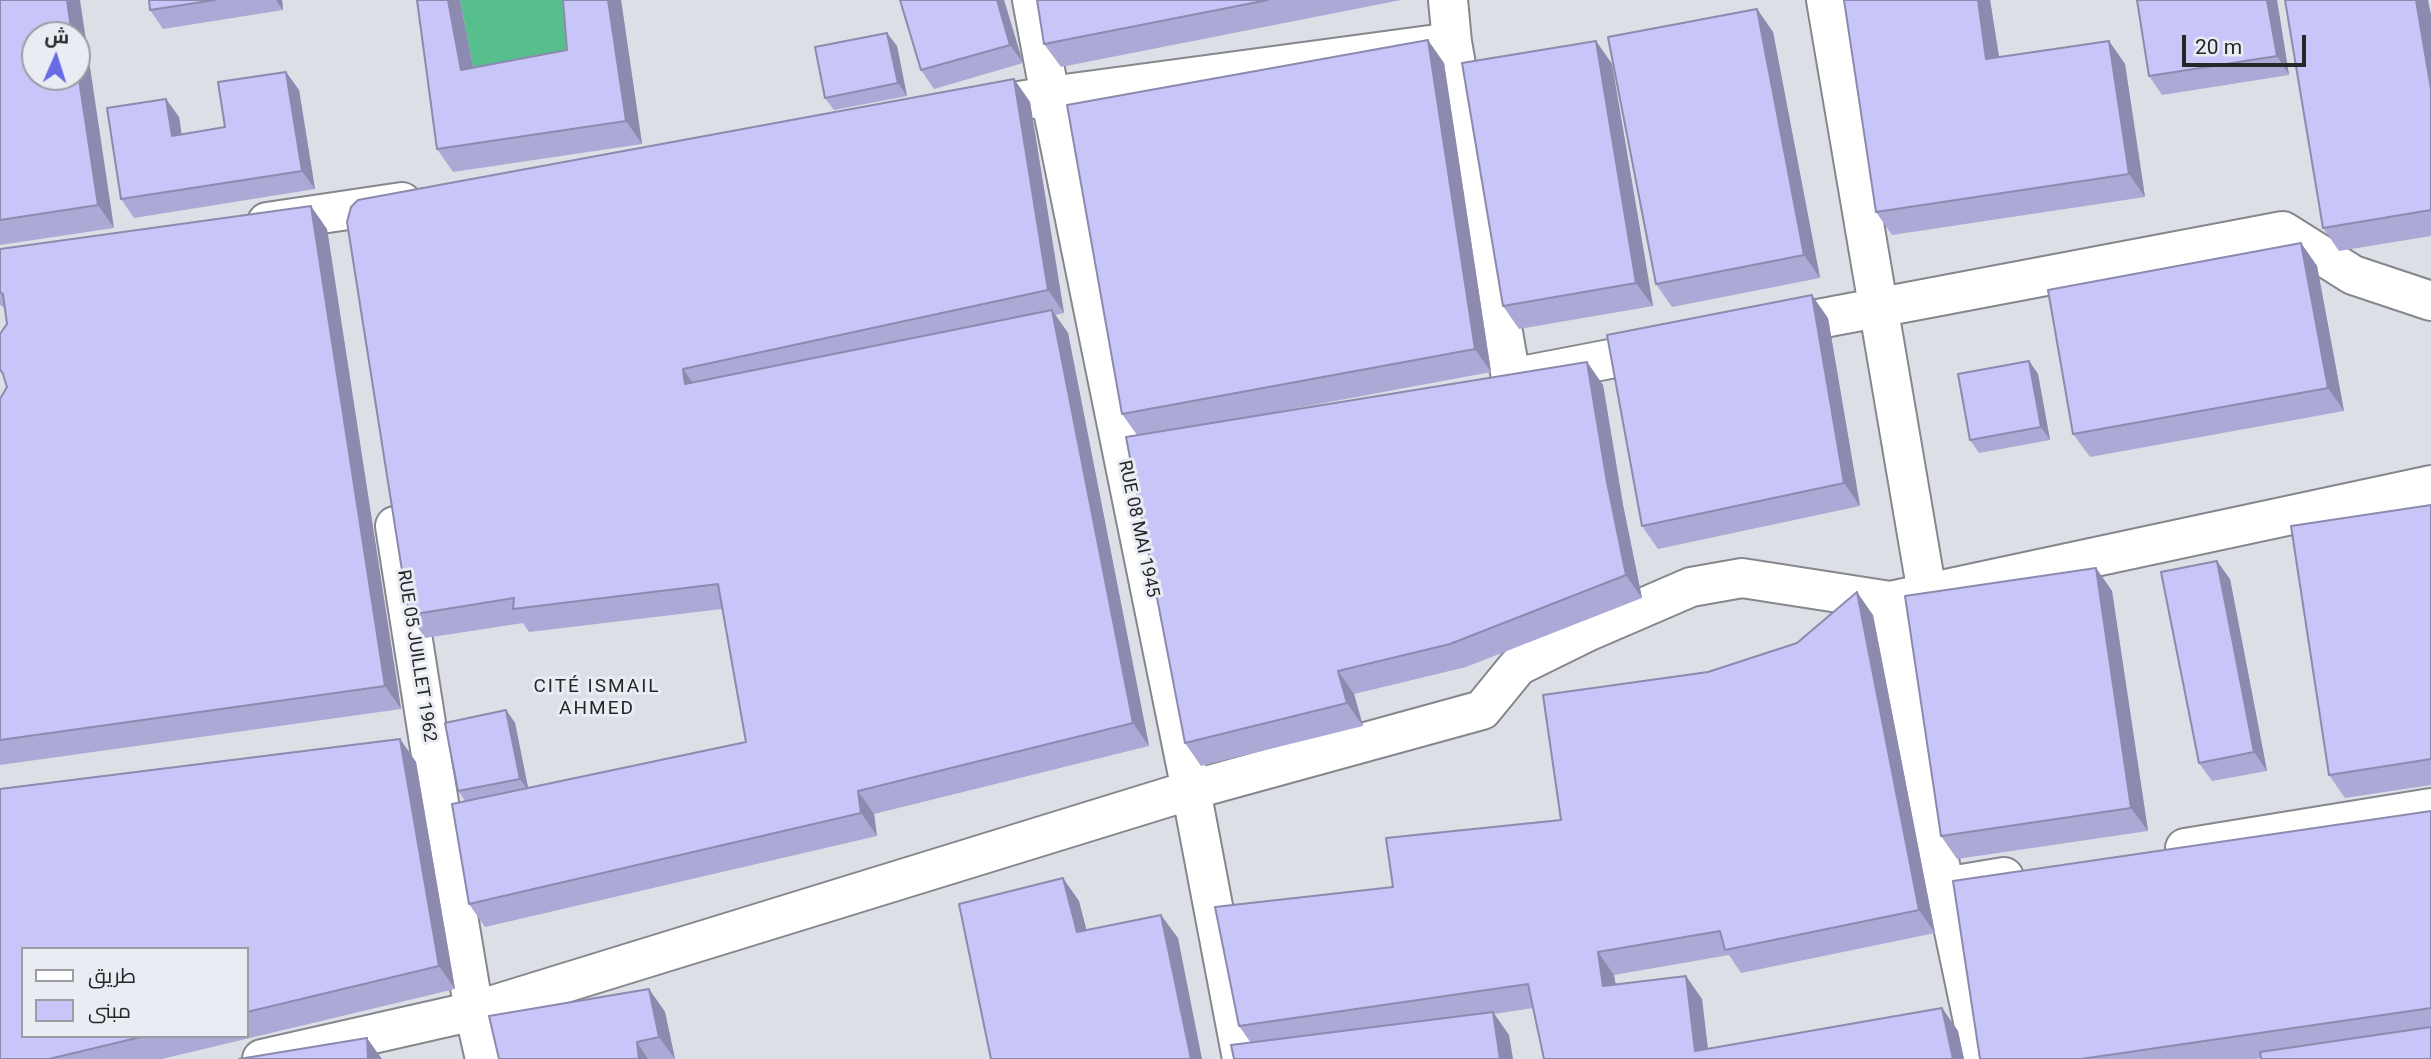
<!DOCTYPE html>
<html>
<head>
<meta charset="utf-8">
<style>
	body { margin:0 }
	#map { position:relative; width:2431px; height:1059px; overflow:hidden; background:#dcdfe5; font-family:Roboto,Cairo,sans-serif }
	canvas { display:block }
	.legend { position:absolute; left:21px; top:947px; width:228px; height:91px; box-sizing:border-box; background:#e9ecf2; border:2px solid #9b9da2; margin:0; padding:9px 12px; list-style:none; font-size:21px; color:#262729 }
	.legend li { display:flex; align-items:center; gap:14px; height:35px }
	.legend b { width:35px; border:2px solid #9b9da2 }
	.north { position:absolute; left:21px; top:21px; width:70px; height:70px; box-sizing:border-box; background:#e9ecf2; border:2px solid #9b9da2; border-radius:50%; rotate:3deg; font-size:19px; font-weight:700; line-height:28px; text-align:center; color:#262729 }
	.north::after { content:''; display:block; margin:auto; width:24px; height:32px; background:#676be4; clip-path:polygon(50% 0,100% 100%,50% 72%,0 100%) }
	.scale { position:absolute; left:2182px; top:35px; width:124px; height:32px; box-sizing:border-box; border:4px solid #262729; border-top:0; padding-left:9px; font-size:21px; line-height:24px; white-space:nowrap; color:#262729; -webkit-text-stroke:5px #e9ecf2; paint-order:stroke }
</style>
</head>
<body>
<div id="map">
<canvas width="2431" height="1059"></canvas>
<ul class="legend">
<li><b style="height:9px;background:#fff"></b>طريق</li>
<li><b style="height:19px;background:#c8c5f9"></b>مبنى</li>
</ul>
<div class="north">ش</div>
<div class="scale">20 m</div>
</div>
<script>
const c = document.querySelector('canvas').getContext('2d');
c.lineJoin = 'round';
function paint(path, color) { c.fillStyle = color; c.fill(path, 'evenodd'); }
const poly = rows => new Path2D(rows.map(r => 'M' + r).join(''));
function stroke(path, color, width, dash) { c.strokeStyle = color; c.lineWidth = width; c.lineCap = dash ? 'butt' : 'round'; c.setLineDash(dash || []); c.stroke(path); }
function label(font, color, halo, rows, align = 'center') {
  c.font = font + ' Roboto,sans-serif'; c.lineWidth = 6; c.setLineDash([]); c.textBaseline = 'middle'; c.strokeStyle = halo; c.fillStyle = color; for (const [text, x, y, turn = 0] of rows) {
    c.save(); c.translate(x, y); c.rotate((+turn || 0) * Math.PI / 180); c.textAlign = isNaN(turn) ? turn : align; if (halo) c.strokeText(text, 0, 0); c.fillText(text, 0, 0); c.restore();
  }
}
paint(poly([
	[460,0,578,0,583,73,478,92]
]), '#57be8e');
const minor = poly([
	[1032,0,1050,96,1191,790,1242,1059],
	[1826,0,1927,593],
	[1452,42,1511,378,1662,349],
	[976,108,1050,96,1452,42,1448,0],
	[267,222,402,202],
	[1776,327,2283,231,2353,275,2431,301],
	[395,526,431,755,474,1011,485,1059],
	[1890,601,1890,627,1981,1059],
	[2185,848,2431,808],
	[1944,887,2004,877],
	[262,1059,474,1011,1191,790,1482,710,1518,666,1589,631,1691,587,1742,578,1890,601,2431,485]
]);
stroke(minor, '#85878c', 42);
stroke(minor, '#fff', 38);
paint(poly([
	[0,0,114,228,0,245],
	[149,0,282,0,283,10,163,29,150,10],
	[563,0,621,0,642,144,453,172,437,149,473,67,567,50],
	[900,0,1004,0,1023,63,934,89,921,70],
	[1037,0,1401,0,1061,67,1044,44],
	[1990,0,1999,57,2109,41,2125,64,2145,197,1892,235,1876,212],
	[2137,0,2277,0,2289,75,2162,95,2149,76],
	[2285,0,2428,0,2431,15,2431,236,2339,251,2323,228],
	[1757,9,1773,32,1820,278,1672,307,1656,284],
	[1596,41,1612,64,1653,306,1519,329,1503,306],
	[897,46,907,96,834,110,825,98],
	[1444,63,1491,372,1233,420,1587,362,1603,385,1623,505,1642,598,1466,667,1354,694,1363,726,1201,766,1185,743,1137,435,1122,414],
	[286,72,299,90,315,189,134,218,121,199,166,99,179,117,181,134,225,127],
	[1014,79,1030,102,1064,313,1055,315,1068,333,1149,746,874,814,877,836,485,927,469,904,466,802,458,791,506,710,515,723,528,788,746,742,722,609,529,632,523,623,425,638,409,615,347,222],
	[327,229,401,709,0,765,0,399,7,387,7,324,5,308,0,305,0,249],
	[2301,243,2317,266,2344,411,2090,457,2073,434],
	[1828,318,1860,506,1658,549,1642,526],
	[2029,361,2038,374,2050,440,1979,453,1970,440],
	[2431,505,2431,785,2345,798,2329,775],
	[2096,568,2112,591,2148,831,1957,859,1941,836],
	[2230,579,2267,771,2212,781,2199,763],
	[1873,615,1935,933,1741,973,1729,955,1614,975,1616,985,1702,999,1708,1049,1942,1008,1958,1031,1964,1059,1544,1059,1533,1008,1494,1014,1509,1035,1251,1043,1239,1026,1393,887,1561,820,1708,672,1797,643],
	[400,739,416,762,455,989,162,1059,0,1059,0,789],
	[23,949,247,949,247,1036,23,1036],
	[2431,811,2431,1059,2261,1058,2254,1059,1980,1059],
	[649,989,665,1012,675,1059,499,1059]
]), '#aca9d6');
paint(poly([
	[67,0,80,0,114,228,98,205,77,66,77,35,72,35],
	[276,0,282,0,283,10],
	[448,0,460,0,478,92,461,70],
	[608,0,621,0,642,144,626,121],
	[997,0,1004,0,1023,63,1010,45],
	[1978,0,1990,0,2003,82,1986,59],
	[2267,0,2277,0,2289,75,2277,56],
	[2416,0,2428,0,2431,15,2431,89],
	[1757,9,1773,32,1820,278,1804,255],
	[887,33,897,46,907,96,898,83],
	[1428,40,1444,63,1491,372,1475,349],
	[1596,41,1612,64,1653,306,1636,283],
	[2109,41,2125,64,2145,197,2129,174],
	[286,72,299,90,315,189,302,171],
	[1014,79,1030,102,1064,313,1048,290],
	[166,99,179,117,185,154,172,136],
	[311,206,327,229,401,709,385,686],
	[2301,243,2317,266,2344,411,2328,388],
	[1812,295,1828,318,1860,506,1844,483],
	[1052,310,1068,333,1149,746,1133,723],
	[2029,361,2038,374,2050,440,2041,427],
	[1587,362,1603,385,1623,505,1642,598,1626,575,1607,482],
	[683,369,699,392,685,384],
	[2217,561,2230,579,2267,771,2254,752],
	[2096,568,2112,591,2148,831,2131,808],
	[1857,592,1873,615,1935,933,1919,910],
	[1338,671,1354,694,1363,726,1347,703],
	[506,710,515,723,529,792,520,779],
	[400,739,416,762,455,989,439,966],
	[858,791,874,814,877,836,861,813],
	[1063,878,1079,901,1093,955,1077,932],
	[1161,915,1178,938,1202,1059,1191,1059],
	[1598,952,1614,975,1619,1009,1603,986],
	[1686,976,1702,999,1709,1059,1695,1051],
	[649,989,665,1012,675,1059,659,1037],
	[1942,1008,1958,1031,1964,1059,1953,1059],
	[1493,1012,1509,1035,1513,1059,1500,1059],
	[367,1038,382,1059,368,1059],
	[637,1042,648,1059,639,1059]
]), '#8c8aae');
const building = poly([
	[0,0,67,0,72,35,35,35,35,77,77,77,77,66,98,205,0,220,0,0],
	[149,0,215,0,150,10,149,0],
	[417,0,448,0,461,70,567,50,563,0,608,0,626,121,437,149,417,0],
	[900,0,997,0,1010,45,921,70,900,0],
	[1037,0,1268,0,1044,44,1037,0],
	[1844,0,1978,0,1986,59,2109,41,2129,174,1876,212,1844,0],
	[2137,0,2267,0,2277,56,2149,76,2137,0],
	[2285,0,2416,0,2431,89,2431,210,2323,228,2285,0],
	[1757,9,1804,255,1656,284,1608,37,1757,9],
	[887,33,898,83,825,98,815,47,887,33],
	[1428,40,1475,349,1122,414,1067,105,1428,40],
	[1596,41,1636,283,1503,306,1462,63,1596,41],
	[286,72,302,171,121,199,107,108,166,99,172,136,225,127,218,82,286,72],
	[1014,79,1048,290,683,369,685,384,1052,310,1133,723,858,791,861,813,469,904,452,804,746,742,718,584,513,609,514,598,409,615,347,222,351,207,358,200,1014,79],
	[311,206,385,686,0,740,0,399,7,387,3,374,0,369,0,334,7,324,3,294,0,292,0,249,311,206],
	[2301,243,2328,388,2073,434,2048,290,2301,243],
	[1812,295,1844,483,1642,526,1607,335,1812,295],
	[2029,361,2041,427,1970,440,1958,374,2029,361],
	[1587,362,1607,482,1626,575,1450,644,1338,671,1347,703,1185,743,1126,437,1587,362],
	[2431,505,2431,759,2329,775,2291,526,2431,505],
	[2217,561,2254,752,2199,763,2161,572,2217,561],
	[2096,568,2131,808,1941,836,1905,596,2096,568],
	[1857,592,1919,910,1725,950,1720,931,1598,952,1603,986,1686,976,1695,1051,1942,1008,1953,1059,1544,1059,1528,984,1239,1026,1215,907,1393,887,1386,838,1561,820,1543,695,1708,672,1797,643,1857,592],
	[506,710,520,779,458,791,445,723,506,710],
	[400,739,439,966,247,1012,247,949,23,949,23,1036,145,1036,49,1059,0,1059,0,789,400,739],
	[2431,811,2431,1008,2081,1059,1980,1059,1953,881,2431,811],
	[1063,878,1077,932,1161,915,1191,1059,991,1059,959,904,1063,878],
	[649,989,659,1037,637,1042,639,1059,499,1059,489,1016,649,989],
	[1493,1012,1500,1059,1234,1059,1231,1045,1493,1012],
	[2431,1027,2431,1059,2261,1059,2260,1052,2431,1027],
	[367,1038,368,1059,239,1059,367,1038]
]);
paint(building, '#c8c5f9');
stroke(building, '#8c8aae', 2);
label('18px', '#262729', '#e9ecf2', [
	["RUE 08 MAI 1945",1138,529,78],
	["RUE 05 JUILLET 1962",416,656,81]
]);
c.letterSpacing = '2px';
label('19px', '#262729', '#e9ecf2', [
	["CITÉ ISMAIL",597,687],
	["AHMED",597,709]
]);
c.letterSpacing = '0px';
</script>
</body>
</html>
